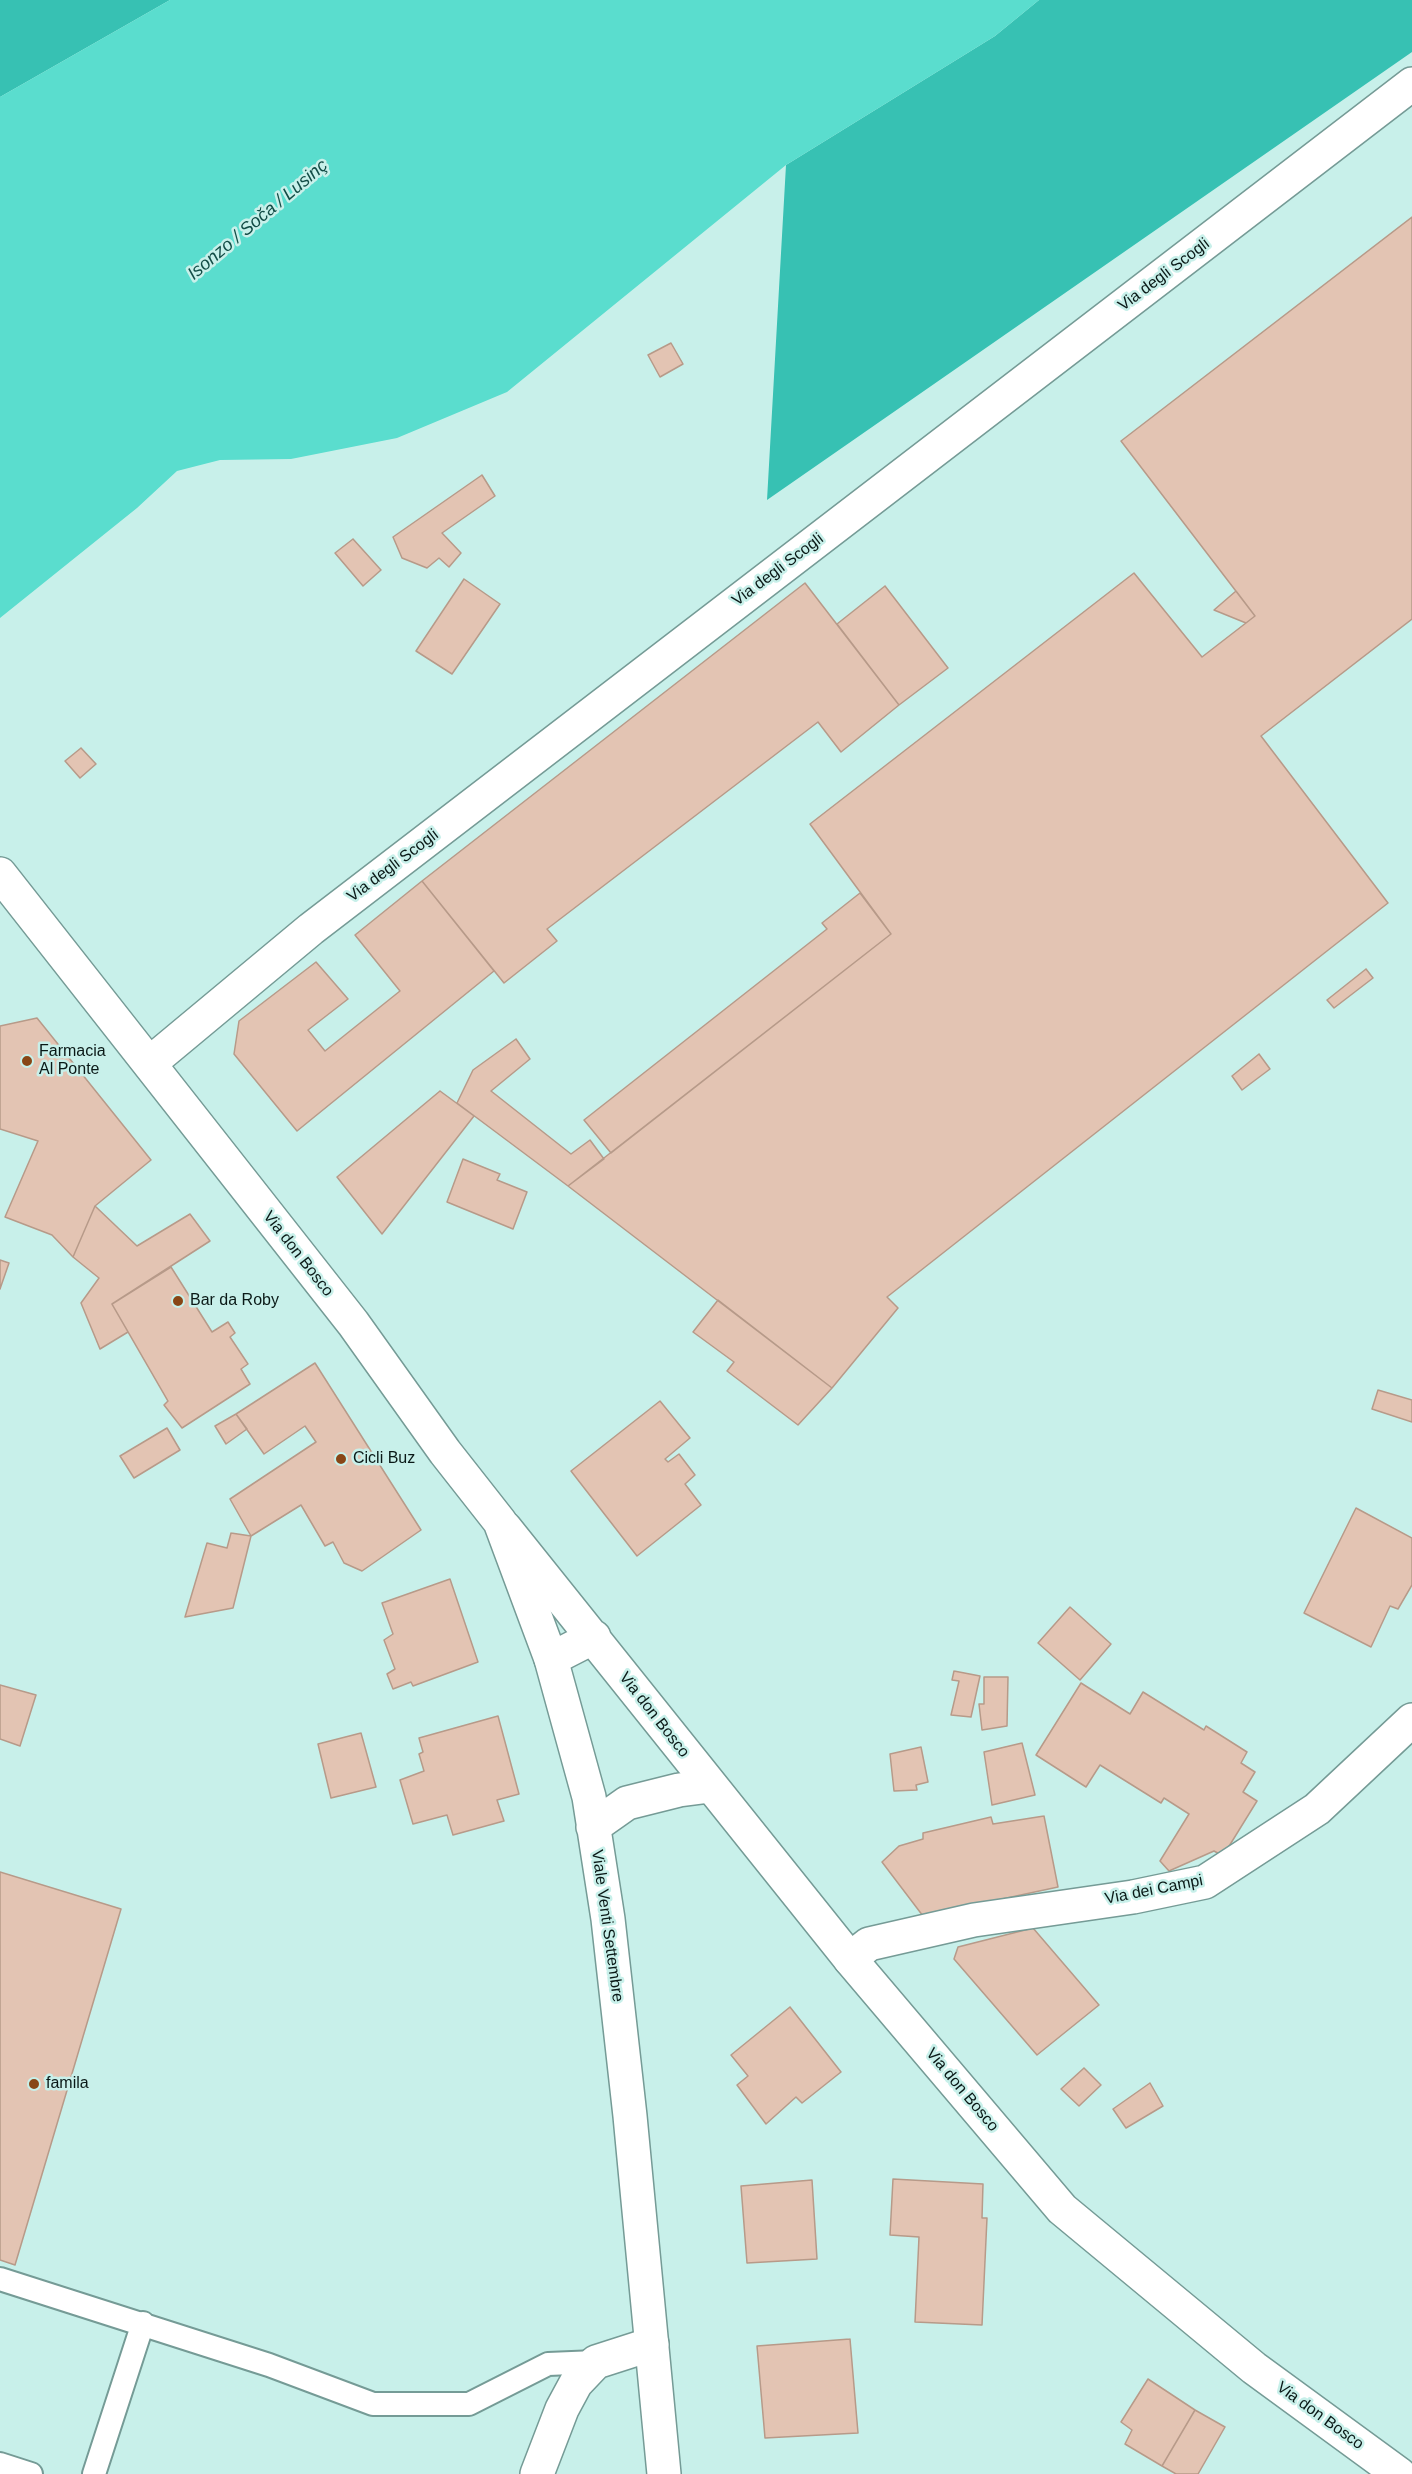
<!DOCTYPE html>
<html>
<head>
<meta charset="utf-8">
<style>
	body { margin:0 }
	canvas { display:block; background:#c8f0ea }
</style>
</head>
<body>
<canvas width="1412" height="2474"></canvas>
<script>
const c = document.querySelector('canvas').getContext('2d');
c.lineJoin = 'round';
function paint(path, color) { c.fillStyle = color; c.fill(path, 'evenodd'); }
const poly = rows => new Path2D(rows.map(r => 'M' + r).join(''));
function stroke(path, color, width, dash) { c.strokeStyle = color; c.lineWidth = width; c.lineCap = dash ? 'butt' : 'round'; c.setLineDash(dash || []); c.stroke(path); }
function label(font, color, halo, rows, align = 'center') {
  c.font = font + ' Helvetica,sans-serif'; c.lineWidth = 5; c.setLineDash([]); c.textBaseline = 'middle'; c.strokeStyle = halo; c.fillStyle = color; for (const [text, x, y, turn = 0] of rows) {
    c.save(); c.translate(x, y); c.rotate((+turn || 0) * Math.PI / 180); c.textAlign = isNaN(turn) ? turn : align; if (halo) c.strokeText(text, 0, 0); c.fillText(text, 0, 0); c.restore();
  }
}
paint(poly([
	[0,0,170,0,0,97],
	[1039,0,1412,0,1412,52,767,500,786,165,995,36]
]), '#37c1b3');
paint(poly([
	[170,0,1039,0,995,36,786,165,507,392,397,438,291,459,220,460,177,471,137,508,0,618,0,97]
]), '#5addce');
const building = poly([
	[1412,217,1412,619,1261,736,1388,903,887,1297,898,1308,832,1388,568,1186,891,934,810,824,1134,573,1202,657,1255,616,1121,441,1412,217],
	[671,343,683,364,660,377,648,355,671,343],
	[482,475,495,496,442,533,461,553,449,567,439,558,427,568,402,558,393,537,482,475],
	[353,539,381,570,363,586,335,553,353,539],
	[464,579,500,604,452,674,416,651,464,579],
	[805,583,899,705,841,752,818,722,547,929,557,941,504,983,422,881,805,583],
	[885,586,948,668,899,705,837,624,885,586],
	[1236,591,1255,616,1246,623,1214,610,1236,591],
	[81,748,96,764,80,778,65,761,81,748],
	[422,881,494,971,297,1131,234,1054,239,1021,316,962,348,999,308,1030,325,1051,400,991,355,935,422,881],
	[860,893,891,934,611,1153,584,1120,827,929,822,923,860,893],
	[1366,969,1373,978,1334,1008,1327,1000,1366,969],
	[37,1018,151,1160,95,1206,73,1257,52,1235,5,1217,38,1141,0,1129,0,1026,37,1018],
	[516,1039,530,1059,491,1091,571,1154,590,1140,604,1159,568,1186,457,1103,473,1070,516,1039],
	[1259,1054,1270,1069,1242,1090,1232,1076,1259,1054],
	[440,1091,474,1116,382,1234,337,1177,440,1091],
	[463,1159,500,1174,497,1180,527,1192,513,1229,447,1202,463,1159],
	[95,1206,137,1246,190,1214,210,1241,112,1304,128,1332,100,1349,81,1303,99,1278,73,1257,95,1206],
	[0,1260,9,1263,0,1289,0,1260],
	[171,1267,212,1332,228,1322,235,1333,230,1337,248,1364,241,1369,250,1384,182,1428,164,1405,168,1401,112,1304,171,1267],
	[718,1300,832,1388,798,1425,727,1371,734,1362,693,1332,718,1300],
	[315,1363,421,1530,362,1571,344,1563,333,1542,325,1546,301,1505,251,1536,230,1499,316,1442,305,1426,264,1454,236,1414,315,1363],
	[1378,1390,1412,1400,1412,1422,1372,1409,1378,1390],
	[660,1401,690,1438,665,1459,668,1462,679,1454,695,1475,685,1484,701,1505,637,1556,571,1471,660,1401],
	[236,1414,247,1429,226,1444,215,1426,236,1414],
	[167,1428,180,1450,134,1478,120,1456,167,1428],
	[1356,1508,1412,1538,1412,1585,1398,1609,1390,1606,1371,1647,1304,1613,1356,1508],
	[231,1533,251,1536,233,1608,185,1617,207,1543,227,1548,231,1533],
	[450,1579,478,1662,413,1686,411,1682,393,1689,387,1674,395,1669,384,1640,393,1634,382,1603,450,1579],
	[1070,1607,1111,1644,1080,1680,1038,1643,1070,1607],
	[954,1671,980,1676,971,1717,951,1715,959,1681,952,1680,954,1671],
	[984,1677,1008,1677,1007,1726,982,1730,979,1704,984,1704,984,1677],
	[1081,1683,1130,1714,1143,1692,1204,1730,1206,1726,1247,1752,1241,1763,1255,1772,1243,1792,1257,1801,1223,1856,1214,1851,1169,1871,1160,1861,1189,1814,1164,1798,1161,1803,1100,1765,1086,1787,1036,1755,1081,1683],
	[0,1685,36,1695,20,1746,0,1739,0,1685],
	[498,1716,519,1794,497,1800,504,1821,453,1835,447,1815,413,1824,400,1780,424,1771,419,1754,423,1752,419,1738,498,1716],
	[361,1733,376,1787,331,1798,318,1744,361,1733],
	[1022,1743,1035,1795,992,1805,984,1752,1022,1743],
	[921,1747,928,1782,916,1785,917,1790,894,1791,890,1754,921,1747],
	[1044,1816,1058,1887,923,1916,882,1862,899,1846,923,1839,923,1833,991,1817,993,1824,1044,1816],
	[0,1872,121,1909,15,2265,0,2260,0,1872],
	[1033,1928,1099,2005,1037,2055,954,1959,958,1947,1033,1928],
	[790,2007,841,2072,802,2103,796,2097,766,2124,737,2085,748,2076,731,2055,790,2007],
	[1084,2068,1101,2085,1079,2106,1061,2089,1084,2068],
	[1150,2083,1163,2106,1126,2128,1113,2109,1150,2083],
	[893,2179,983,2184,982,2218,987,2218,982,2325,915,2322,919,2237,890,2235,893,2179],
	[812,2180,817,2259,747,2263,741,2186,812,2180],
	[850,2339,858,2433,765,2438,757,2346,850,2339],
	[1148,2379,1195,2410,1162,2466,1125,2444,1132,2430,1121,2422,1148,2379],
	[1195,2410,1225,2427,1198,2474,1176,2474,1162,2466,1195,2410]
]);
paint(building, '#e3c4b3');
stroke(building, '#b79a89', 1.5);
const service = poly([
	[0,2279,269,2365,373,2404,469,2404,548,2364,596,2362],
	[0,2464,31,2474],
	[94,2474,143,2323]
]);
const minor = poly([
	[150,1063,311,929,1412,84],
	[850,1959,869,1944,974,1920,1133,1897,1205,1882,1317,1809,1412,1720],
	[537,2474,562,2409,576,2383,596,2362,652,2344]
]);
const tertiary = poly([
	[505,1528,850,1959,1062,2209,1254,2368,1399,2474],
	[551,1659,594,1637]
]);
const secondary = poly([
	[0,874,353,1323,445,1452,500,1522,551,1659,589,1797,608,1919,630,2116,664,2474],
	[593,1827,627,1803,679,1790,710,1786]
]);
stroke(service, '#759b96', 26);
stroke(minor, '#759b96', 36);
stroke(tertiary, '#759b96', 36);
stroke(secondary, '#759b96', 36);
stroke(service, '#fff', 22);
stroke(minor, '#fff', 33);
stroke(tertiary, '#fff', 33);
stroke(secondary, '#fff', 33);
for (const [x, y, r, color] of [
	[27,1061,6,"#884616"],
	[178,1301,6,"#884616"],
	[341,1459,6,"#884616"],
	[34,2084,6,"#884616"]
]) { const dot = new Path2D(); dot.arc(x, y, r, 0, 2 * Math.PI); c.fillStyle = color; c.fill(dot); stroke(dot, '#c8f0ea', 2); }
label('16px', '#0a1917', '#c8f0ea', [
	["Via degli Scogli",1164,275,-37],
	["Via degli Scogli",778,570,-37],
	["Via degli Scogli",393,866,-37],
	["Via don Bosco",298,1254,52],
	["Via don Bosco",654,1715,52],
	["Via dei Campi",1154,1890,-11],
	["Viale Venti Settembre",607,1926,82],
	["Via don Bosco",962,2090,50],
	["Via don Bosco",1320,2416,36]
]);
label('16px', '#0a1917', '#c8f0ea', [
	["Farmacia",39,1052],
	["Al Ponte",39,1070],
	["Bar da Roby",190,1301],
	["Cicli Buz",353,1459],
	["famila",46,2084]
], 'left');
label('italic 18px', '#124c46', '#c8f0ea', [
	["Isonzo / Soča / Lusinç",258,220,-40]
]);
</script>
</body>
</html>
